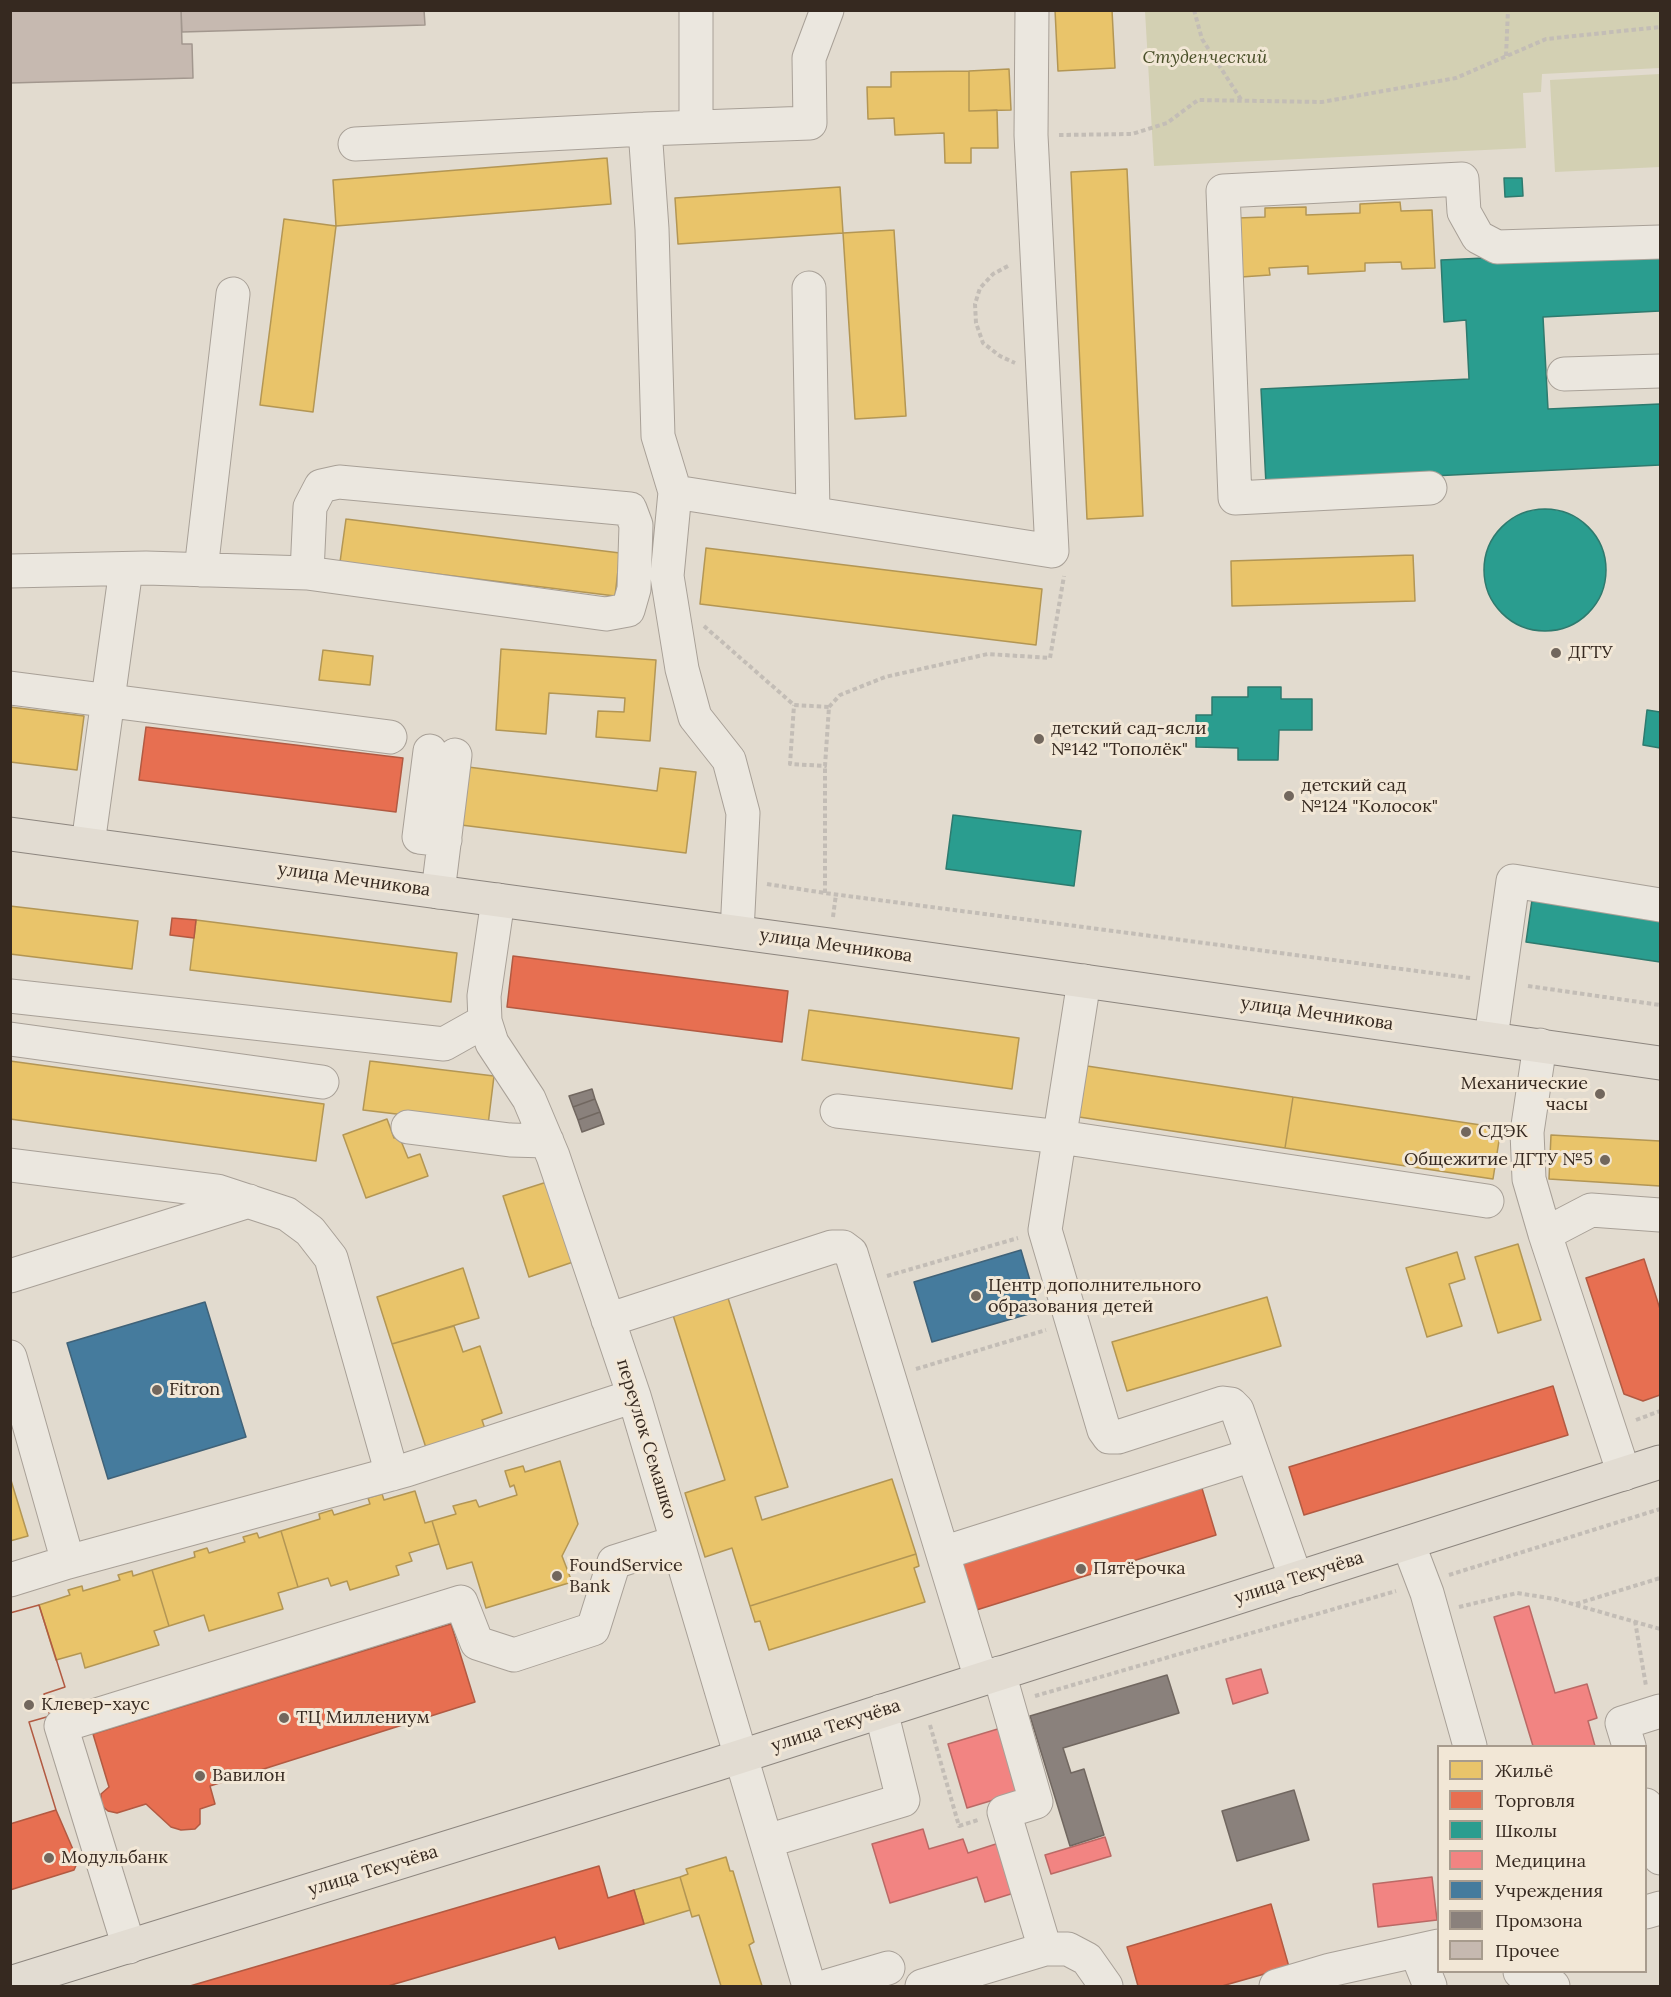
<!DOCTYPE html>
<html>
<head>
<meta charset="utf-8">
<style>
	body { margin:0 }
	#map { position:relative; width:1671px; height:1997px; overflow:hidden; background:#e2dbcf; font-family:Lora,serif }
	canvas { display:block }
	.frame { position:absolute; inset:0; border:12px solid #362920; pointer-events:none }
	.legend { position:absolute; left:1437px; top:1745px; width:210px; height:228px; box-sizing:border-box; background:#f2e7d6; border:2px solid #a79b8d; margin:0; padding:8px 10px; list-style:none; font-size:18px; color:#362920 }
	.legend li { display:flex; align-items:center; gap:12px; height:30px }
	.legend b { width:30px; border:2px solid #a79b8d }
</style>
</head>
<body>
<div id="map">
<canvas width="1671" height="1997"></canvas>
<div class="frame"></div>
<ul class="legend">
<li><b style="height:16px;background:#e9c46a"></b>Жильё</li>
<li><b style="height:16px;background:#e76f51"></b>Торговля</li>
<li><b style="height:16px;background:#2a9d8f"></b>Школы</li>
<li><b style="height:16px;background:#f28482"></b>Медицина</li>
<li><b style="height:16px;background:#457b9d"></b>Учреждения</li>
<li><b style="height:16px;background:#8a817c"></b>Промзона</li>
<li><b style="height:16px;background:#c6b9b0"></b>Прочее</li>
</ul>
</div>
<script>
const c = document.querySelector('canvas').getContext('2d');
c.lineJoin = 'round';
function paint(path, color) { c.fillStyle = color; c.fill(path, 'evenodd'); }
const poly = rows => new Path2D(rows.map(r => 'M' + r).join(''));
function stroke(path, color, width, dash) { c.strokeStyle = color; c.lineWidth = width; c.lineCap = dash ? 'butt' : 'round'; c.setLineDash(dash || []); c.stroke(path); }
function label(font, color, halo, rows, align = 'center') {
  c.font = font + ' Lora,serif'; c.lineWidth = 6; c.setLineDash([]); c.textBaseline = 'middle'; c.strokeStyle = halo; c.fillStyle = color; for (const [text, x, y, turn = 0] of rows) {
    c.save(); c.translate(x, y); c.rotate((+turn || 0) * Math.PI / 180); c.textAlign = isNaN(turn) ? turn : align; if (halo) c.strokeText(text, 0, 0); c.fillText(text, 0, 0); c.restore();
  }
}
paint(poly([
	[1145,11,1660,11,1660,68,1542,74,1541,92,1523,93,1526,148,1154,166],
	[1660,74,1660,167,1555,172,1550,80]
]), '#d3d0b3');
const homes = poly([
	[1055,10,1112,10,1115,68,1058,71,1055,10],
	[1009,69,1011,110,969,111,969,71,1009,69],
	[969,71,969,111,997,110,998,148,971,148,971,163,945,163,944,133,895,135,894,118,868,119,867,87,891,87,891,72,969,71],
	[607,158,611,204,336,226,333,180,607,158],
	[1127,169,1143,516,1087,519,1071,172,1127,169],
	[840,187,843,233,678,244,675,198,840,187],
	[1400,202,1401,211,1432,210,1435,268,1402,269,1401,262,1365,263,1365,271,1308,274,1308,266,1269,268,1270,275,1241,277,1238,218,1265,217,1265,208,1306,207,1306,215,1360,213,1360,204,1400,202],
	[284,219,336,226,313,412,260,405,284,219],
	[894,230,906,416,855,419,843,233,894,230],
	[346,519,620,553,615,596,340,562,346,519],
	[706,548,1042,589,1036,645,700,604,706,548],
	[1413,555,1415,601,1232,606,1231,561,1413,555],
	[501,649,656,660,650,741,596,737,598,711,624,712,625,698,549,693,546,734,496,730,501,649],
	[323,650,373,656,370,685,319,680,323,650],
	[10,707,84,716,77,770,10,762,10,707],
	[468,767,657,791,660,768,696,772,686,853,461,825,468,767],
	[10,906,138,921,132,969,10,954,10,906],
	[196,920,457,953,451,1002,190,970,196,920],
	[809,1010,1019,1038,1012,1089,802,1060,809,1010],
	[10,1061,324,1104,316,1161,10,1119,10,1061],
	[370,1061,494,1076,488,1125,363,1110,370,1061],
	[1087,1066,1293,1097,1285,1148,1079,1117,1087,1066],
	[1293,1097,1501,1128,1493,1179,1285,1148,1293,1097],
	[387,1119,394,1138,399,1136,408,1158,420,1154,428,1176,366,1198,343,1135,387,1119],
	[1551,1135,1660,1141,1660,1186,1549,1179,1551,1135],
	[550,1181,576,1261,529,1277,503,1196,550,1181],
	[1518,1244,1541,1320,1498,1333,1475,1257,1518,1244],
	[1457,1252,1465,1279,1449,1284,1462,1326,1427,1337,1406,1268,1457,1252],
	[463,1268,479,1318,392,1344,377,1297,463,1268],
	[1267,1297,1281,1346,1127,1391,1112,1342,1267,1297],
	[728,1298,788,1487,755,1497,762,1520,892,1479,916,1554,750,1606,732,1548,705,1557,685,1493,725,1480,673,1315,728,1298],
	[454,1326,463,1352,480,1346,502,1413,482,1420,489,1441,430,1460,392,1344,454,1326],
	[560,1461,578,1524,562,1556,572,1582,486,1608,472,1562,447,1569,432,1521,456,1514,453,1506,476,1500,479,1507,517,1495,514,1485,510,1487,505,1471,523,1466,525,1472,560,1461],
	[10,1477,28,1536,10,1541,10,1477],
	[415,1491,425,1523,432,1521,439,1544,409,1553,412,1561,396,1566,399,1575,350,1590,347,1581,331,1586,328,1578,298,1587,281,1531,320,1519,319,1514,332,1510,334,1515,370,1504,368,1498,382,1494,384,1500,415,1491],
	[281,1531,298,1587,278,1593,283,1609,209,1631,204,1615,169,1626,152,1570,195,1557,194,1552,207,1548,209,1553,245,1542,243,1537,257,1533,259,1538,281,1531],
	[916,1554,919,1566,914,1568,925,1602,769,1650,760,1621,755,1622,750,1606,916,1554],
	[152,1570,169,1626,154,1631,159,1645,85,1668,81,1653,56,1660,39,1605,70,1595,68,1590,82,1586,83,1591,120,1580,118,1575,132,1571,133,1576,152,1570],
	[726,1857,730,1871,733,1871,754,1942,749,1945,762,1986,721,1986,699,1915,692,1917,680,1877,688,1874,686,1869,726,1857],
	[680,1877,690,1910,644,1924,634,1890,680,1877]
]);
paint(homes, '#e9c46a');
stroke(homes, '#b39654', 1.5);
const shops = poly([
	[146,727,403,758,396,812,139,780,146,727],
	[172,918,196,920,194,938,170,935,172,918],
	[513,956,788,991,782,1042,507,1007,513,956],
	[1644,1259,1660,1309,1660,1395,1643,1401,1624,1394,1586,1278,1644,1259],
	[1553,1386,1568,1435,1304,1515,1289,1467,1553,1386],
	[1201,1485,1216,1535,970,1612,954,1563,1201,1485],
	[39,1605,65,1687,44,1694,50,1716,29,1722,56,1810,10,1824,10,1613,39,1605],
	[39,1605,65,1687,44,1694,50,1716,29,1722,56,1810,78,1861,74,1870,10,1890,10,1613,39,1605],
	[451,1624,475,1702,210,1786,215,1804,200,1809,200,1824,195,1829,181,1830,171,1827,146,1804,117,1813,108,1811,101,1805,101,1794,109,1787,93,1734,451,1624],
	[599,1866,608,1898,634,1890,644,1924,559,1949,555,1937,388,1986,190,1986,599,1866],
	[1271,1904,1289,1967,1222,1986,1138,1986,1127,1947,1271,1904]
]);
paint(shops, '#e76f51');
stroke(shops, '#b25a42', 1.5);
const schools = poly([
	[1504,178,1522,178,1523,196,1505,197,1504,178],
	[1660,250,1660,311,1543,317,1548,409,1660,404,1660,465,1266,484,1261,389,1469,379,1466,320,1444,322,1441,260,1660,250],
	'1484 570a61 61 0 1 1 122 0a61 61 0 1 1-122 0Z',
	[1248,687,1281,687,1281,699,1312,699,1312,730,1279,730,1278,760,1238,760,1238,748,1196,747,1196,715,1212,715,1212,697,1248,697,1248,687],
	[1647,710,1660,712,1660,748,1643,745,1647,710],
	[953,815,1081,831,1074,886,946,869,953,815],
	[1533,893,1660,913,1660,962,1526,942,1533,893]
]);
paint(schools, '#2a9d8f');
stroke(schools, '#2e7a6e', 1.5);
const health = poly([
	[1529,1606,1555,1693,1587,1684,1597,1718,1588,1721,1595,1746,1533,1746,1494,1617,1529,1606],
	[1261,1669,1268,1693,1233,1704,1226,1679,1261,1669],
	[1001,1728,1020,1792,967,1808,948,1744,1001,1728],
	[923,1829,929,1849,963,1839,968,1853,999,1843,1014,1893,985,1902,977,1877,890,1903,872,1844,923,1829],
	[1105,1837,1111,1856,1051,1874,1045,1855,1105,1837],
	[1432,1877,1437,1920,1378,1927,1373,1884,1432,1877]
]);
paint(health, '#f28482');
stroke(health, '#ba6965', 1.5);
const public = poly([
	[1021,1250,1039,1311,932,1342,914,1282,1021,1250],
	[205,1302,246,1437,108,1479,67,1343,205,1302]
]);
paint(public, '#457b9d');
stroke(public, '#406278', 1.5);
const industry = poly([
	[592,1089,595,1099,573,1107,569,1096,592,1089],
	[595,1099,600,1112,578,1120,573,1107,595,1099],
	[600,1112,604,1124,582,1132,578,1120,600,1112],
	[1167,1675,1179,1713,1063,1748,1071,1773,1084,1769,1104,1835,1070,1846,1030,1716,1167,1675],
	[1294,1790,1309,1840,1237,1861,1222,1811,1294,1790]
]);
paint(industry, '#8a817c');
stroke(industry, '#716760', 1.5);
const building = poly([
	[10,10,181,10,182,44,192,44,193,78,10,83,10,10],
	[181,10,424,10,425,25,182,32,181,10]
]);
paint(building, '#c6b9b0');
stroke(building, '#a2978e', 1.5);
const minor = poly([
	[696,10,696,127],
	[645,129,652,229,658,436,675,492,667,576,682,669,695,717,729,760,743,813,737,932],
	[355,144,645,129,810,123,809,58,827,10],
	[809,288,813,513],
	[1564,374,1660,371],
	[1430,488,1235,498,1223,191,1462,179,1464,212,1478,237,1497,247,1660,242],
	[675,492,1052,551,1031,135,1032,10],
	[201,570,233,294],
	[10,571,146,568,307,573,606,614,628,610,634,589,636,525,630,509,339,482,321,486,310,507,307,573],
	[10,688,390,737],
	[430,751,419,837,445,840],
	[88,844,126,569],
	[438,892,455,755],
	[498,900,484,996,485,1021,492,1043,529,1099,553,1156,634,1396,809,1986],
	[1084,981,1045,1230,1104,1430,1109,1437,1118,1437,1223,1403,1231,1404,1237,1410,1296,1579],
	[10,996,444,1044,485,1021],
	[1491,1038,1513,881,1660,905],
	[10,1039,322,1082],
	[1540,1045,1527,1132,1529,1179,1545,1234],
	[837,1111,1060,1137,1487,1201],
	[408,1127,510,1140,547,1141],
	[10,1165,217,1191,287,1214,310,1231,331,1258,392,1474],
	[10,1276,249,1201],
	[608,1320,832,1247,843,1247,851,1253,981,1679],
	[10,1357,68,1562],
	[1624,1474,1545,1234,1591,1210,1660,1215],
	[1408,1543,1427,1593,1470,1746],
	[943,1553,1252,1455],
	[10,1580,68,1562,406,1470,634,1396],
	[999,1673,1036,1802,1004,1812,1045,1949],
	[1629,1746,1622,1723,1660,1711],
	[1646,1805,1660,1858],
	[767,1841,903,1800,881,1711],
	[1646,1912,1660,1908],
	[129,1947,61,1726,461,1602,477,1643,514,1655,593,1629,614,1562,677,1542],
	[1416,1951,1430,1986],
	[1520,1972,1553,1986],
	[827,1986,888,1968],
	[922,1986,1045,1949,1068,1949,1087,1959,1106,1986],
	[1276,1986,1330,1970,1438,1946]
]);
const major = poly([
	[10,834,830,945,1660,1063],
	[10,1983,717,1764,1660,1462]
]);
stroke(minor, '#a8a097', 35);
stroke(major, '#8d867f', 35);
stroke(poly([
	[1194,10,1202,39,1242,101],
	[1506,56,1508,10],
	[1059,135,1132,134,1167,123,1198,100,1322,102,1456,78,1546,39,1660,27],
	[1008,266,993,274,980,288,975,304,976,323,983,343,1000,356,1015,363],
	[704,626,794,705,829,707,825,766,790,764,794,705],
	[829,707,840,695,885,677,988,654,1050,658,1064,576],
	[767,884,825,893,1470,978],
	[825,893,825,766],
	[833,917,836,894],
	[1528,986,1660,1005],
	[887,1276,1018,1238],
	[916,1369,1046,1330],
	[1636,1420,1660,1411],
	[1449,1575,1660,1509],
	[1576,1604,1660,1578],
	[1459,1607,1517,1593,1555,1599,1660,1629],
	[1635,1621,1646,1686],
	[1035,1696,1396,1591],
	[930,1725,959,1826,978,1820]
]), '#c3bdb6', 4, [4.5, 3]);
stroke(minor, '#ebe7df', 33);
stroke(major, '#e2dcd2', 33);
for (const [x, y, r, color] of [
	[1556,653,6,"#72675d"],
	[1039,739,6,"#72675d"],
	[1289,796,6,"#72675d"],
	[1600,1094,6,"#72675d"],
	[1466,1132,6,"#72675d"],
	[1605,1160,6,"#72675d"],
	[976,1296,6,"#72675d"],
	[157,1390,6,"#72675d"],
	[1081,1569,6,"#72675d"],
	[557,1576,6,"#72675d"],
	[29,1705,6,"#72675d"],
	[284,1718,6,"#72675d"],
	[200,1776,6,"#72675d"],
	[49,1858,6,"#72675d"]
]) { const dot = new Path2D(); dot.arc(x, y, r, 0, 2 * Math.PI); c.fillStyle = color; c.fill(dot); stroke(dot, '#f2e7d6', 2); }
label('italic 18px', '#4a5029', '#f2e7d6', [
	["Студенческий",1205,58]
]);
label('18px', '#362920', '#f2e7d6', [
	["ДГТУ",1568,653],
	["детский сад-ясли",1051,729],
	["№142 \"Тополёк\"",1051,750],
	["детский сад",1301,786],
	["№124 \"Колосок\"",1301,807],
	["Механические",1588,1084,"right"],
	["часы",1588,1105,"right"],
	["СДЭК",1478,1132],
	["Общежитие ДГТУ №5",1593,1160,"right"],
	["Центр дополнительного",988,1286],
	["образования детей",988,1307],
	["Fitron",169,1390],
	["FoundService",569,1566],
	["Bank",569,1587],
	["Пятёрочка",1093,1569],
	["Клевер-хаус",41,1705],
	["ТЦ Миллениум",296,1718],
	["Вавилон",212,1776],
	["Модульбанк",61,1858]
], 'left');
label('18px', '#362920', '#f2e7d6', [
	["улица Мечникова",354,880,8],
	["улица Мечникова",836,946,8],
	["улица Мечникова",1317,1014,8],
	["переулок Семашко",646,1439,73],
	["улица Текучёва",1299,1578,-18],
	["улица Текучёва",836,1726,-18],
	["улица Текучёва",373,1871,-17]
]);
</script>
</body>
</html>
